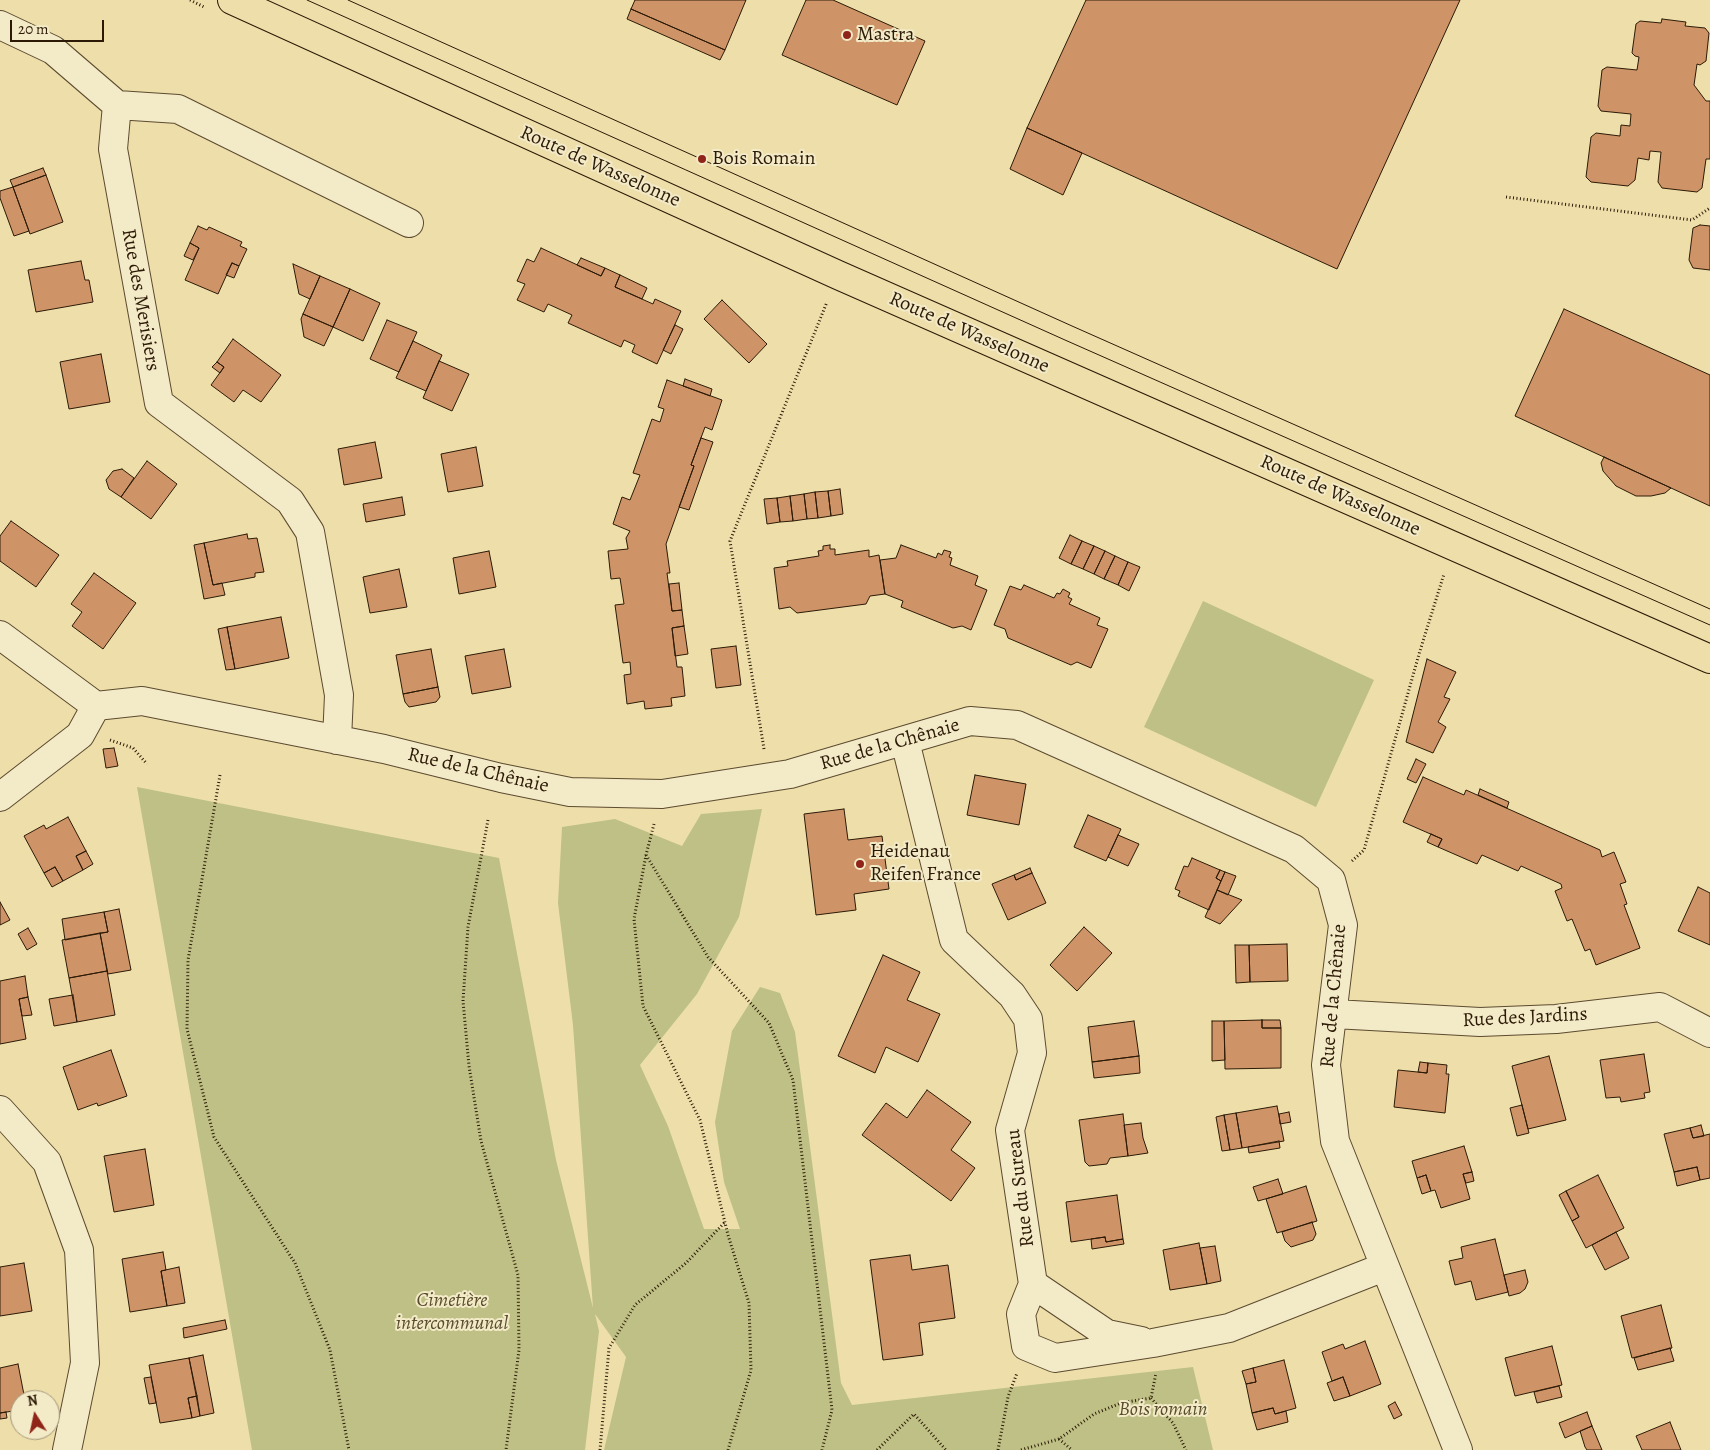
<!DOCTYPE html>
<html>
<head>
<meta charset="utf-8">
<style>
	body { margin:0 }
	#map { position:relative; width:1710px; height:1450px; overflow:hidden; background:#eddeaa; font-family:Alegreya,serif }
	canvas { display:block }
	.north { position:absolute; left:10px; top:1390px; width:50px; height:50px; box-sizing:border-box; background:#f3eac8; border:1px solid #a3977a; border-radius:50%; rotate:350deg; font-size:14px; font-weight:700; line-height:20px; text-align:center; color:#2c1a06 }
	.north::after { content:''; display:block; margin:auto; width:18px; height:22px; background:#8f2418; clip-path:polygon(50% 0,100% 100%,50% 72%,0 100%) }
	.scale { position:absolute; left:10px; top:20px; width:94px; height:22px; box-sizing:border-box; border:2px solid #2c1a06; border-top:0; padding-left:6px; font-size:15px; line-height:18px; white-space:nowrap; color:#2c1a06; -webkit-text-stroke:4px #f3eac8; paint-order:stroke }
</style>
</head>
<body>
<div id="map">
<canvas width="1710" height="1450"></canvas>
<div class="north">N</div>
<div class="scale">20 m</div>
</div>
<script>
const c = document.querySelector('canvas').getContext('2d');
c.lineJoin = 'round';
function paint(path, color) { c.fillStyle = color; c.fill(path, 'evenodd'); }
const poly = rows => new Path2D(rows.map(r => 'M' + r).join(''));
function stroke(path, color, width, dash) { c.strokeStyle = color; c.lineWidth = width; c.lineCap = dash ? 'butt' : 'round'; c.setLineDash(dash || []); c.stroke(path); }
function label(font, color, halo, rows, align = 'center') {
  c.font = font + ' Alegreya,serif'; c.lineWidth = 4; c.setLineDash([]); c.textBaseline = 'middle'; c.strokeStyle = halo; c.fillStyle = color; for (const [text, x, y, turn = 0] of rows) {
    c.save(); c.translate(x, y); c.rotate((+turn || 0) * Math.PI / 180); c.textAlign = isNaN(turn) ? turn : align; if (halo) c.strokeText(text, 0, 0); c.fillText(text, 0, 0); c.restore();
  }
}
paint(poly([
	[1203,601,1374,680,1316,807,1144,727],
	[137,787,499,858,556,1160,593,1308,573,1025,558,903,562,827,615,819,682,846,701,814,762,809,739,917,697,994,640,1065,668,1126,704,1229,740,1229,724,1182,715,1122,732,1031,760,987,780,993,795,1032,841,1383,852,1405,1193,1367,1213,1450,604,1450,626,1357,595,1314,599,1331,585,1450,252,1450]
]), '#bec085');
const building = poly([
	[635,0,746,0,725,50,631,9,635,0],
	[806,0,833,0,925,41,897,105,782,55,806,0],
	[1086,0,1460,0,1337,269,1027,128,1086,0],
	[631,9,725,50,720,60,627,19,631,9],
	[1662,19,1686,22,1685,26,1705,28,1709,33,1706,61,1700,65,1697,64,1694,85,1706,101,1710,101,1710,159,1706,159,1702,188,1697,192,1662,188,1658,182,1661,152,1650,151,1649,160,1638,158,1635,180,1628,186,1591,182,1586,177,1591,137,1596,133,1620,136,1621,125,1630,126,1631,114,1601,111,1598,106,1602,70,1607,67,1637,70,1639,57,1635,56,1632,53,1636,24,1640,21,1661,23,1662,19],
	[1027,128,1082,153,1063,195,1010,169,1027,128],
	[43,168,46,175,13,187,10,180,43,168],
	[46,175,63,222,30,234,13,187,46,175],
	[13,187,29,231,14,236,0,198,0,191,13,187],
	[1700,225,1710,226,1710,270,1693,268,1689,260,1693,228,1700,225],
	[198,226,207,230,209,227,242,242,240,246,247,249,239,266,232,263,218,294,185,280,199,248,190,243,198,226],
	[190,243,199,248,193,260,184,256,190,243],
	[541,248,601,276,605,268,620,275,615,287,653,304,655,299,681,311,657,364,632,352,635,345,624,340,621,347,568,323,572,315,548,304,544,312,517,300,525,284,517,281,527,259,534,262,541,248],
	[581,258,605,268,601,276,577,265,581,258],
	[81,261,85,280,89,280,93,302,36,312,28,270,81,261],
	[232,263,239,266,234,278,226,275,232,263],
	[293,264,320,276,310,299,299,294,293,264],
	[620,275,647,288,642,299,615,287,620,275],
	[320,276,350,289,333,327,303,314,320,276],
	[350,289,380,303,363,341,333,327,350,289],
	[722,300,767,344,749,363,704,319,722,300],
	[1564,309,1710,375,1710,506,1515,416,1564,309],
	[303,314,333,327,324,346,304,337,301,319,303,314],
	[387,320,417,332,399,372,370,359,387,320],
	[675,325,683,329,671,354,663,350,675,325],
	[233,339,281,375,261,402,243,390,234,402,211,385,224,367,217,362,233,339],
	[413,341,442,355,426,391,396,378,413,341],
	[101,354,110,402,69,409,60,362,101,354],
	[439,361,469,374,452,411,423,398,439,361],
	[217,362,224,367,220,373,212,367,217,362],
	[685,379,712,389,710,396,683,386,685,379],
	[667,380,722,400,712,430,705,427,691,465,694,466,666,544,670,573,667,573,672,611,682,610,684,626,672,628,677,667,682,667,685,696,671,698,672,706,645,709,644,701,627,704,624,675,631,674,630,662,623,663,615,605,624,604,620,578,611,579,608,551,628,549,626,538,630,531,613,524,622,497,630,500,640,475,633,473,652,419,660,422,664,409,658,407,667,380],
	[701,438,713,442,689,510,679,507,694,466,691,465,701,438],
	[375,442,382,478,344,485,338,449,375,442],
	[476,447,483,486,448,492,441,454,476,447],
	[1604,457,1671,488,1665,493,1651,496,1636,496,1616,486,1603,471,1601,463,1604,457],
	[147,461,177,484,151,519,121,497,147,461],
	[122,469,134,478,121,497,109,489,106,480,113,471,122,469],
	[840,489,843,514,831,516,828,491,840,489],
	[828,491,831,516,818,518,815,492,828,491],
	[815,492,818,518,807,519,804,494,815,492],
	[804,494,807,519,793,521,790,496,804,494],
	[790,496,793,521,780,522,777,498,790,496],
	[402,497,405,515,366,522,363,504,402,497],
	[777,498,780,522,767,524,764,499,777,498],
	[11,521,59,555,36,587,0,561,0,536,11,521],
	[247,534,248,539,257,538,264,572,255,573,255,577,213,585,204,543,247,534],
	[1070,535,1082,541,1071,564,1059,558,1070,535],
	[1082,541,1094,546,1083,569,1071,564,1082,541],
	[204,543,213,585,222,583,225,595,204,599,194,545,204,543],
	[830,545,830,549,835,549,835,555,869,550,869,557,879,555,885,594,870,596,866,604,797,613,790,607,779,609,774,568,788,566,787,561,819,556,818,551,823,550,823,546,830,545],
	[901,545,936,558,938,553,942,555,944,550,951,552,949,557,952,558,950,565,978,576,975,585,987,590,971,630,962,626,953,628,901,607,903,601,885,594,880,560,896,558,901,545],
	[1094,546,1105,551,1094,574,1083,569,1094,546],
	[489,551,496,587,459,594,453,558,489,551],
	[1105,551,1115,556,1104,579,1094,574,1105,551],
	[1115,556,1128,562,1118,585,1104,579,1115,556],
	[1128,562,1140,567,1129,591,1118,585,1128,562],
	[399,569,407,607,370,613,363,577,399,569],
	[94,573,136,603,103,649,72,626,82,612,71,604,94,573],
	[679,583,682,610,672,611,669,584,679,583],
	[1024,585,1054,598,1057,593,1060,594,1063,589,1070,593,1068,597,1072,599,1069,604,1100,618,1097,625,1108,629,1091,668,1077,662,1071,665,1008,638,1005,629,994,625,1010,586,1021,590,1024,585],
	[281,617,289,658,235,669,227,627,281,617],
	[684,626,688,654,675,656,672,628,684,626],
	[227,627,235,669,226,670,218,629,227,627],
	[736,646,741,685,716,688,711,649,736,646],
	[431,649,438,687,403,694,396,655,431,649],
	[504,649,511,687,472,694,465,656,504,649],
	[1427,659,1456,672,1444,697,1450,699,1438,722,1446,727,1433,753,1406,742,1427,659],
	[438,687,440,697,436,702,409,707,405,702,403,694,438,687],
	[114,748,118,766,106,768,103,749,114,748],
	[1416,759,1426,764,1416,783,1407,779,1416,759],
	[975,775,1026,784,1019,825,967,815,975,775],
	[1423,777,1464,795,1466,790,1600,850,1602,857,1614,852,1626,882,1620,884,1627,904,1624,905,1640,948,1596,965,1590,949,1585,951,1572,919,1567,921,1555,891,1562,888,1561,884,1521,866,1518,871,1482,855,1477,864,1438,847,1442,839,1403,822,1423,777],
	[1480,789,1509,802,1507,808,1478,795,1480,789],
	[844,809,848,840,882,836,889,889,854,894,856,910,816,915,804,814,844,809],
	[1088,815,1121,829,1106,861,1074,847,1088,815],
	[68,817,86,851,76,856,83,870,63,881,55,867,44,873,24,836,44,825,46,829,68,817],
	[1431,834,1442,839,1438,847,1427,842,1431,834],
	[1118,835,1139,844,1128,866,1108,857,1118,835],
	[86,851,93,864,83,870,76,856,86,851],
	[1192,858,1220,870,1216,878,1221,881,1209,910,1178,896,1180,891,1175,889,1184,866,1188,867,1192,858],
	[55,867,63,881,52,887,44,873,55,867],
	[1030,868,1032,873,1016,880,1014,875,1030,868],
	[1220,870,1225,872,1221,881,1216,878,1220,870],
	[1225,872,1236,876,1228,895,1217,890,1225,872],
	[1032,873,1046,903,1008,920,992,884,1014,875,1016,880,1032,873],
	[1698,887,1710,893,1710,945,1678,931,1698,887],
	[1217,890,1242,900,1220,924,1205,917,1217,890],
	[0,902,10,920,0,925,0,902],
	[119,909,131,970,108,974,100,933,108,932,104,912,119,909],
	[104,912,108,932,65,940,62,919,104,912],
	[1084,927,1112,953,1077,991,1050,965,1084,927],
	[28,928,37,944,27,950,18,934,28,928],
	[100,933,107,971,69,978,62,940,100,933],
	[1287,944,1288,981,1250,982,1249,945,1287,944],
	[1235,945,1249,945,1250,982,1236,983,1235,945],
	[883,955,920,972,907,1000,940,1014,918,1062,886,1047,875,1073,838,1056,883,955],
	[107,971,115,1015,77,1022,69,978,107,971],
	[25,976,28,997,19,999,26,1039,0,1044,0,981,25,976],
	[73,995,77,1022,54,1026,49,999,73,995],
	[28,997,32,1015,22,1016,19,999,28,997],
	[1262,1020,1262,1028,1281,1028,1281,1068,1225,1069,1224,1021,1262,1020],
	[1262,1020,1280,1020,1281,1028,1262,1028,1262,1020],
	[1134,1021,1139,1056,1092,1062,1088,1027,1134,1021],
	[1212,1021,1224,1021,1225,1060,1212,1061,1212,1021],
	[111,1050,127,1096,98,1106,97,1103,78,1110,63,1067,111,1050],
	[1644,1054,1650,1092,1644,1093,1645,1098,1621,1102,1620,1097,1606,1098,1600,1060,1644,1054],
	[1139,1056,1140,1073,1094,1078,1092,1062,1139,1056],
	[1549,1056,1566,1120,1528,1129,1512,1066,1549,1056],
	[1420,1062,1428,1063,1427,1073,1418,1072,1420,1062],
	[1428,1063,1447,1065,1446,1074,1449,1074,1445,1113,1394,1107,1398,1070,1427,1073,1428,1063],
	[927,1090,971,1122,951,1150,975,1168,951,1201,862,1135,886,1103,907,1118,927,1090],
	[1522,1105,1529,1133,1517,1136,1510,1108,1522,1105],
	[1277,1106,1284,1141,1242,1148,1236,1113,1277,1106],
	[1289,1112,1291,1122,1280,1124,1279,1114,1289,1112],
	[1236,1113,1242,1148,1230,1150,1224,1115,1236,1113],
	[1123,1114,1128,1156,1110,1158,1107,1164,1089,1166,1085,1162,1079,1120,1123,1114],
	[1224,1115,1230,1150,1222,1151,1216,1117,1224,1115],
	[1141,1123,1143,1138,1148,1153,1128,1156,1124,1125,1141,1123],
	[1701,1125,1704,1136,1693,1138,1690,1128,1701,1125],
	[1690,1128,1693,1138,1710,1134,1710,1178,1700,1180,1697,1167,1674,1172,1664,1134,1690,1128],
	[1279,1141,1280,1148,1249,1153,1248,1147,1279,1141],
	[1464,1146,1472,1172,1463,1174,1470,1199,1441,1208,1435,1190,1431,1191,1426,1175,1417,1178,1412,1161,1464,1146],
	[145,1149,154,1205,114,1212,104,1156,145,1149],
	[1697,1167,1700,1180,1677,1186,1674,1172,1697,1167],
	[1472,1172,1474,1181,1466,1183,1463,1174,1472,1172],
	[1426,1175,1431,1191,1422,1194,1417,1178,1426,1175],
	[1598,1175,1624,1228,1586,1248,1572,1221,1579,1217,1566,1191,1598,1175],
	[1278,1179,1283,1194,1258,1201,1253,1187,1278,1179],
	[1306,1186,1317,1221,1277,1233,1266,1199,1306,1186],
	[1566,1191,1579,1217,1572,1221,1559,1195,1566,1191],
	[1117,1195,1123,1239,1106,1242,1105,1237,1071,1242,1066,1202,1117,1195],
	[1312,1222,1316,1234,1313,1240,1291,1247,1285,1241,1282,1232,1312,1222],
	[1616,1232,1629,1258,1605,1270,1592,1245,1616,1232],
	[1105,1237,1106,1242,1123,1239,1124,1244,1092,1249,1091,1239,1105,1237],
	[1495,1239,1508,1292,1476,1300,1471,1281,1455,1285,1449,1261,1463,1258,1461,1247,1495,1239],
	[1199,1243,1207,1284,1170,1290,1163,1250,1199,1243],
	[1215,1246,1221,1281,1207,1284,1200,1248,1215,1246],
	[163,1252,166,1270,161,1271,167,1306,130,1312,122,1259,163,1252],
	[910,1255,912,1270,948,1265,955,1318,919,1323,923,1355,883,1360,870,1260,910,1255],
	[24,1263,32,1311,0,1316,0,1267,24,1263],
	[179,1267,185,1303,167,1306,161,1271,179,1267],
	[1525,1270,1528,1282,1525,1289,1520,1293,1509,1296,1504,1275,1525,1270],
	[1661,1305,1672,1348,1632,1358,1621,1316,1661,1305],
	[225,1320,227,1329,184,1338,183,1328,225,1320],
	[1365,1341,1381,1384,1350,1396,1343,1377,1332,1381,1322,1352,1343,1344,1345,1349,1365,1341],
	[1552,1346,1562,1385,1515,1396,1505,1358,1552,1346],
	[1670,1348,1674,1361,1638,1370,1634,1358,1670,1348],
	[203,1355,214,1413,200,1416,189,1358,203,1355],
	[189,1358,197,1396,188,1398,192,1418,160,1423,149,1365,189,1358],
	[1284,1360,1296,1408,1275,1414,1273,1408,1252,1413,1246,1384,1256,1382,1253,1368,1284,1360],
	[18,1364,25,1400,20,1400,20,1410,0,1413,0,1368,18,1364],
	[1253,1368,1256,1382,1246,1384,1242,1371,1253,1368],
	[151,1377,156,1403,149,1404,144,1378,151,1377],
	[1343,1377,1350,1396,1334,1401,1327,1383,1343,1377],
	[1559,1386,1562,1397,1537,1403,1534,1392,1559,1386],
	[197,1396,200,1416,192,1418,188,1398,197,1396],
	[1395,1402,1402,1415,1394,1419,1388,1406,1395,1402],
	[1273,1408,1275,1414,1286,1411,1288,1422,1257,1430,1252,1413,1273,1408],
	[6,1412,7,1418,0,1419,0,1413,6,1412],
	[1587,1412,1592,1426,1565,1438,1559,1423,1587,1412],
	[1670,1422,1681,1450,1642,1450,1636,1436,1670,1422],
	[1592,1426,1602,1450,1587,1450,1585,1447,1580,1431,1592,1426]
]);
paint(building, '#ce9468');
stroke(building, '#2c1a06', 1);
const minor = poly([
	[0,25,53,50,117,105],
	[0,635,96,706,142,701,384,749,501,778,570,792,662,794,790,774,970,721,1017,725,1294,849,1331,880,1343,925,1326,1065,1335,1141,1458,1450],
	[337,740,339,695,310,532,290,501,159,403,113,149,117,105,178,109,409,223],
	[905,741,954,940,1012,995,1028,1019,1032,1053,1010,1130,1033,1284,1021,1314,1026,1346,1055,1358,1153,1343,1229,1328,1384,1267],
	[0,797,80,735,96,706],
	[1334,1014,1480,1022,1556,1019,1660,1007,1710,1033],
	[0,1110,47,1162,79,1250,85,1363,67,1450],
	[1033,1284,1107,1334,1141,1341]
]);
const primary = poly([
	[232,0,838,275,1710,659]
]);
stroke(minor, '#5c4b2f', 30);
stroke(primary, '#2c1a06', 30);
stroke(poly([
	[190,0,204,7],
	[1506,197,1692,220,1710,208],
	[110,740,133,748,147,764],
	[764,749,730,541,827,302],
	[220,775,188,960,187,1029,214,1137,295,1263,330,1350,349,1450],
	[488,820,468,927,463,1001,469,1066,481,1141,518,1275,519,1350,506,1450],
	[654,824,646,855,634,919,643,1006,700,1120,728,1235,749,1303,751,1370,728,1450],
	[646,855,708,957,769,1023,793,1080,832,1410,822,1450],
	[1352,861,1364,850,1419,654,1444,574],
	[1151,1398,1173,1423,1186,1450],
	[1059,1439,1072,1450],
	[600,1450,609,1348,635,1305,686,1263,725,1222],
	[877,1450,914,1414,946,1450],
	[998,1450,1008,1397,1017,1373],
	[1021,1450,1059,1439,1094,1414,1121,1403,1151,1398,1156,1373]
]), '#2c1a06', 3, [1, 2.5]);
stroke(minor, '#f3eac8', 28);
stroke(primary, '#eddeaa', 28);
stroke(poly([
	[307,0,1065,340,1710,625],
	[348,0,1072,326,1710,609]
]), '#2c1a06', 1);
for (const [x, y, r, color] of [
	[847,35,5,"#8f2418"],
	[702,159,5,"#8f2418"],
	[860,864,5,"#8f2418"]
]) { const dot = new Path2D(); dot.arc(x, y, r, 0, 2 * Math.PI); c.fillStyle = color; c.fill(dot); stroke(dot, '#f3eac8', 2); }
label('20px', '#2c1a06', '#f3eac8', [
	["Mastra",857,35],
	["Bois Romain",712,159],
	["Heidenau",870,852],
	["Reifen France",870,875]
], 'left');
label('20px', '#2c1a06', '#f3eac8', [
	["Route de Wasselonne",600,167,24],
	["Rue des Merisiers",140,300,80],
	["Route de Wasselonne",969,333,24],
	["Route de Wasselonne",1340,496,24],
	["Rue de la Chênaie",890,745,-16],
	["Rue de la Chênaie",478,771,13],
	["Rue de la Chênaie",1334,996,-85],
	["Rue des Jardins",1525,1018,-3],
	["Rue du Sureau",1021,1188,-97]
]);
label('italic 20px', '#584c2c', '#f3eac8', [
	["Cimetière",452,1301],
	["intercommunal",452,1324],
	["Bois romain",1163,1410]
]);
</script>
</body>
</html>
